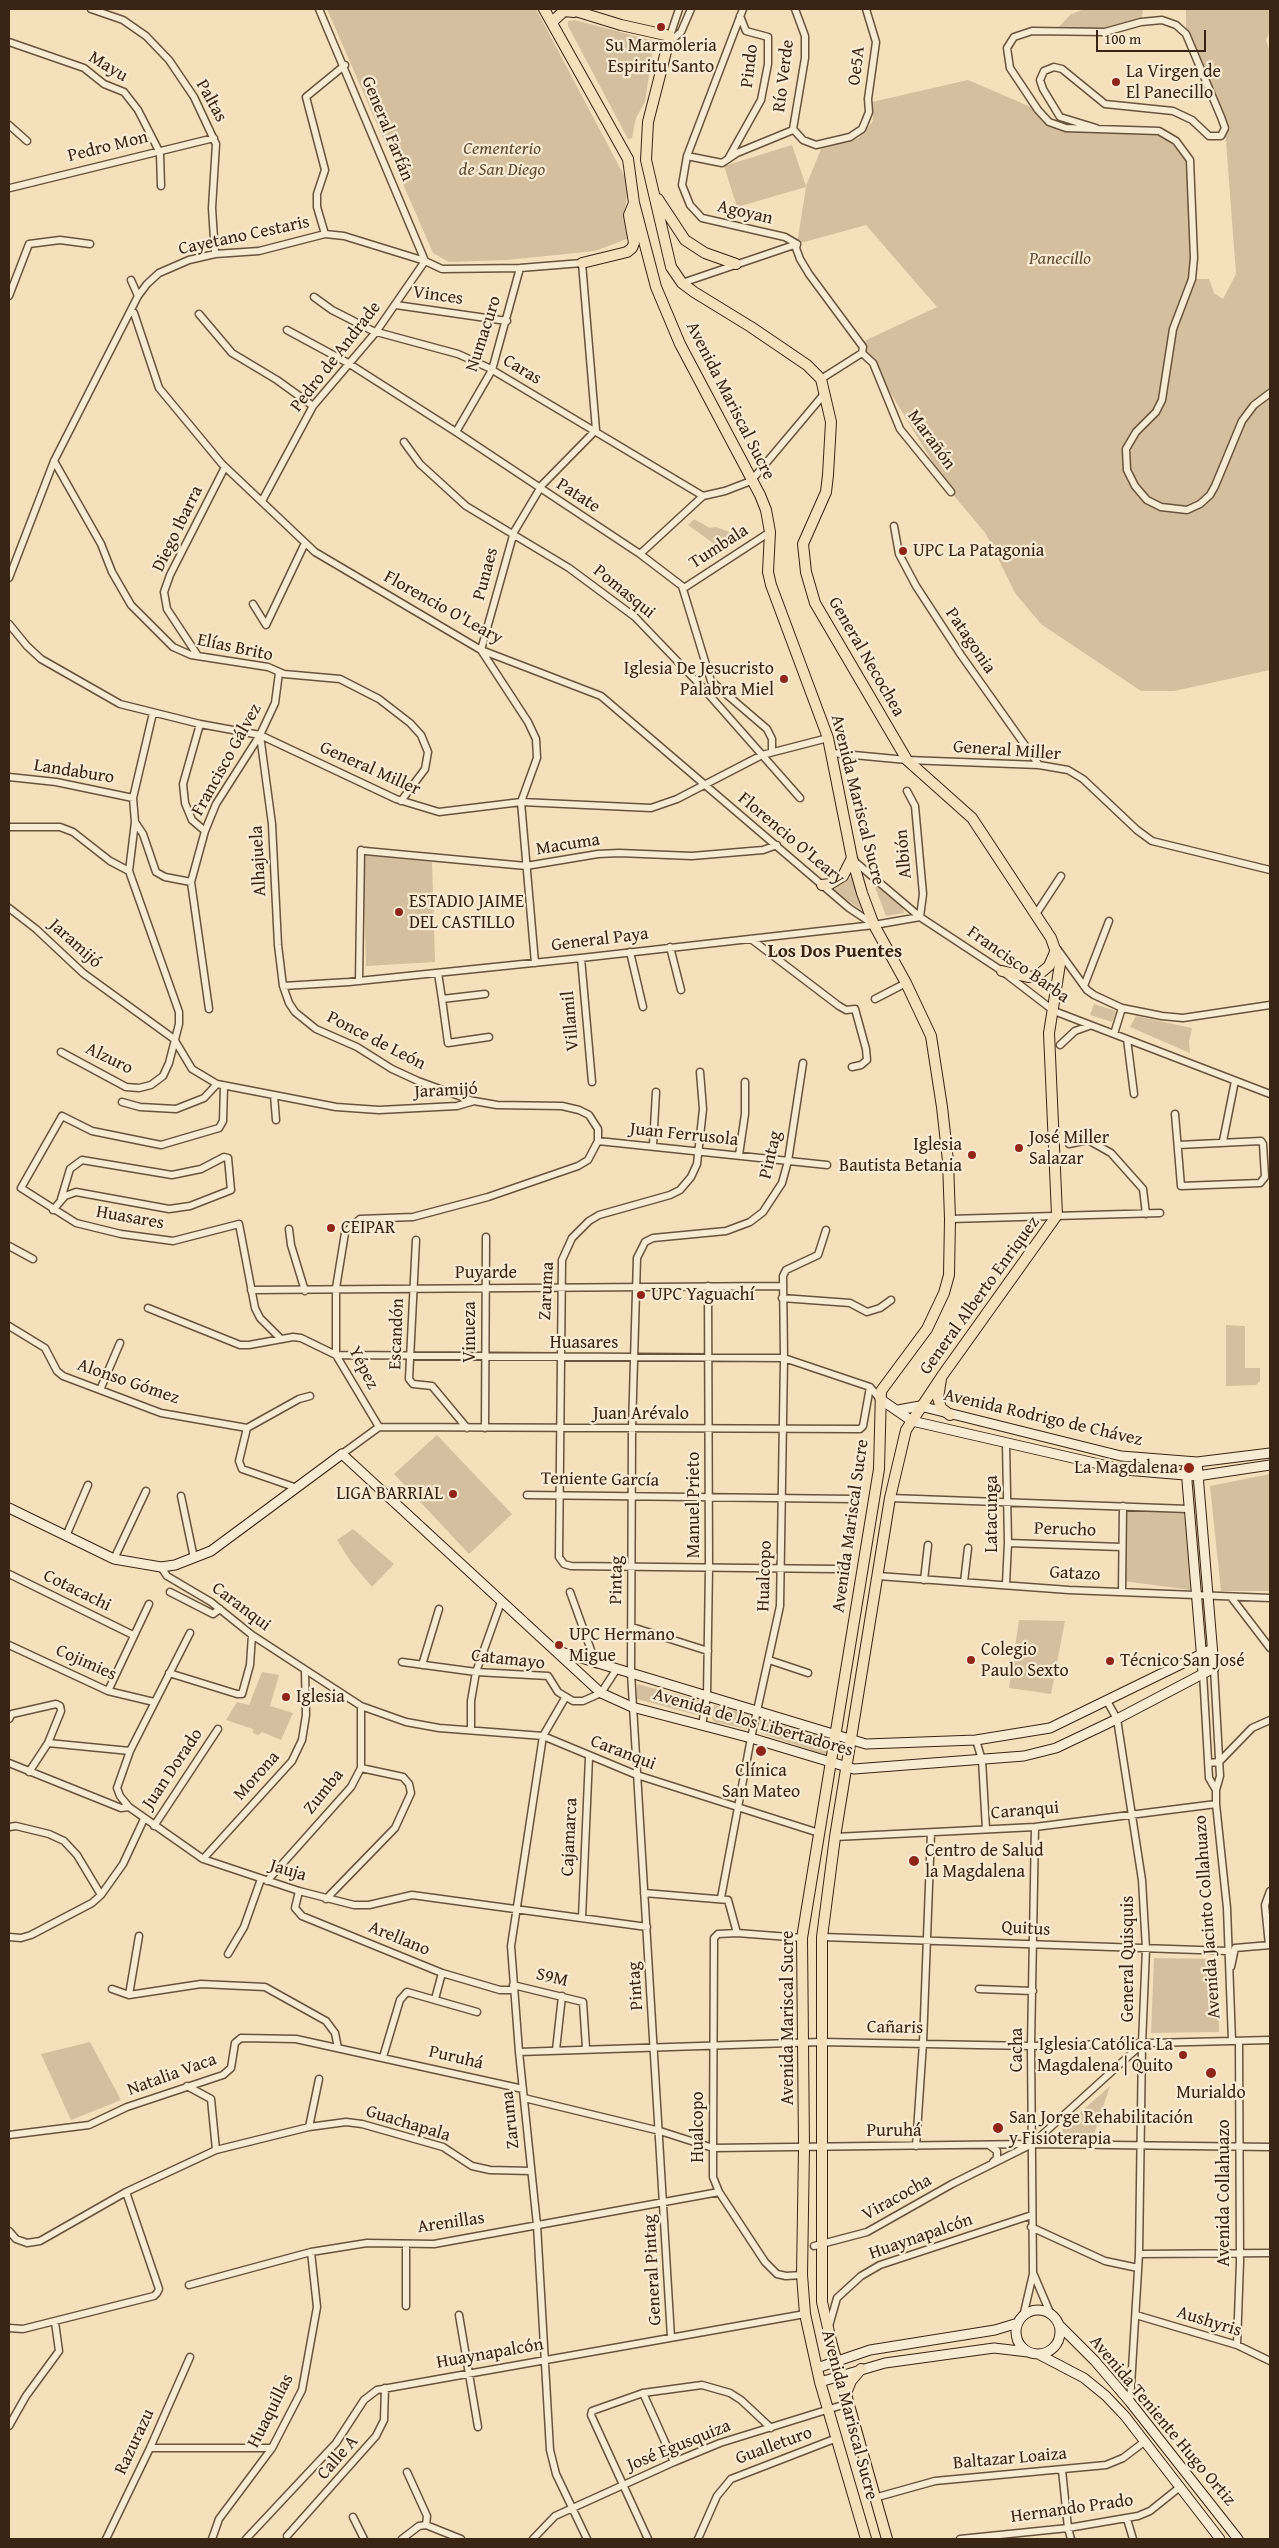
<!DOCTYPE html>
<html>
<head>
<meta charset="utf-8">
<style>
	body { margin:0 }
	#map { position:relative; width:1279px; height:2548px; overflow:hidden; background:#f4e0bb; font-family:"Gentium Book Plus",serif }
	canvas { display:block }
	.frame { position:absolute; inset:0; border:10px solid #3a2413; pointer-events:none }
	.scale { position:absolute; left:1096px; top:30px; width:110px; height:22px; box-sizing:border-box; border:2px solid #3a2413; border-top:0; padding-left:6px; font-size:15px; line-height:18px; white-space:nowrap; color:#3a2413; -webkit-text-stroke:4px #f8ebd3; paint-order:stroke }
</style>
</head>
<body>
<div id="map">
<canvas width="1279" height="2548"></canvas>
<div class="frame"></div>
<div class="scale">100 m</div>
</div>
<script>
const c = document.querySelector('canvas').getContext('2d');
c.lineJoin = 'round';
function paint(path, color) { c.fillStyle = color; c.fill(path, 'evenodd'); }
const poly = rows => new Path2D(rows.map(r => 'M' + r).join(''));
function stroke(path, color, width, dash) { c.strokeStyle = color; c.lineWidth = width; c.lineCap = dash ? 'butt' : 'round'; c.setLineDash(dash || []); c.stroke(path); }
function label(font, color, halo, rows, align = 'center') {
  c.font = font + ' "Gentium Book Plus",serif'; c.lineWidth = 4.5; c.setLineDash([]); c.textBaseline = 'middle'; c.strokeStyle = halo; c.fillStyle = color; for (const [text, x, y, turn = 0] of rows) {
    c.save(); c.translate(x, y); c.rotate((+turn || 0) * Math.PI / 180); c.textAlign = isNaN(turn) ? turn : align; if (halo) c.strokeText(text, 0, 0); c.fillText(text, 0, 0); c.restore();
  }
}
paint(poly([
	[327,9,536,9,628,183,625,213,629,238,595,251,507,260,449,262,433,253],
	[1085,9,1143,9,1141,22,1105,32,1054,32,1071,14],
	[1186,9,1270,9,1270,32,1266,40,1270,52,1270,670,1174,691,1141,691,1041,624,1015,593,986,534,951,492,860,343,937,307,866,225,797,244,806,187,737,207,724,166,792,145,806,186,821,149,859,138,873,121,872,102,968,80,1038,110,1049,122,1066,128,1159,131,1176,141,1190,160,1192,279,1209,279,1214,293,1223,299,1236,274,1225,128,1186,34],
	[575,20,654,41,645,102,636,118,632,138,628,139,568,26,568,21],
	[694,519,710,528,716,527,742,537,724,551,688,525],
	[363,855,432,862,435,962,366,966],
	[852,877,866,913,832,890],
	[873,882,903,907,904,913,886,916],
	[1094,1004,1116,1011,1112,1022,1090,1015],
	[1136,1016,1192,1028,1189,1042,1190,1053,1130,1027],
	[1226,1325,1245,1326,1245,1368,1260,1368,1260,1381,1256,1385,1226,1386],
	[437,1435,512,1514,469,1554,394,1474],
	[1270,1474,1270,1591,1221,1591,1210,1486],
	[1124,1511,1184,1511,1191,1590,1123,1581],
	[353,1529,394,1564,372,1587,351,1562,337,1540],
	[1019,1620,1065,1621,1051,1694,1009,1688],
	[262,1672,279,1675,270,1706,293,1713,281,1740,262,1732,258,1735,253,1733,253,1729,226,1720,237,1702,249,1705],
	[637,1684,702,1701,700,1716,637,1699],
	[714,1705,748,1714,750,1718,747,1729,714,1722,712,1719],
	[764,1719,831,1739,828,1756,760,1733,760,1720],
	[1154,1958,1218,1959,1219,2032,1151,2033],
	[90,2042,121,2100,71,2120,41,2054],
	[1110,2086,1092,2140,1056,2135,1083,2110]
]), '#d4c09e');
const street = poly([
	[91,9,123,20,146,36,169,60,194,97,216,144,212,208,215,254],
	[319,9,425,261],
	[679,9,670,36,674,38,681,32,691,9],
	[743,9,687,156,682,185,690,205,702,218,785,237,797,244],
	[795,9,805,36,805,58,793,129,803,140,816,145,850,137,862,129,865,122,869,112,868,99,876,42,866,9],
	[9,42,84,68,104,84,124,92,138,110,160,153,161,186],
	[9,125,27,141],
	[1096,128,1060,117,1043,89,1040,80,1044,71,1054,67,1062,69,1105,104,1173,111,1192,120,1209,136,1221,136,1225,128,1221,117,1186,34,1176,25,1162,20,1141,22,1105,32,1032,31,1014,37,1007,48,1010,68,1038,110,1049,122,1066,128,1159,131,1176,141,1190,160,1194,258,1192,279,1173,329,1162,400,1156,412,1136,432,1126,449,1127,470,1135,486,1147,500,1161,507,1187,510,1200,504,1210,495,1215,486,1242,421,1254,405,1270,393],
	[687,156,722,163,737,153,793,130],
	[728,159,761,100,768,64,768,37,746,31,740,16],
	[10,188,214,138],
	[325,234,317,207,317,194,325,170,306,97,345,65],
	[797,244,796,248,800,259,809,274,863,347,862,353,821,379],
	[131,280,138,296],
	[682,283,797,244],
	[9,296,29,244,60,240,90,244],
	[314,297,332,310,373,331,458,354,489,368,703,496],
	[396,305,507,321],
	[131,310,134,313,159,388,222,464,315,552,481,650,601,696,849,908,873,924],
	[199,314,232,353,277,380,313,406],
	[287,330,348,363,456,432,640,554,682,586,711,681,767,729,772,739,772,751],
	[862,353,873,363,900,429,951,492],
	[456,432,492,370,520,268],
	[404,442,420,464,466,506,569,568,635,617,704,689,800,798],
	[54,461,101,544,112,572,131,605,173,647,191,655,268,667,284,674,340,679,379,699,410,723,421,735,428,752,425,769,401,801],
	[262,501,313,406,376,332,425,261],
	[894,526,899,554,916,586,961,655,1039,765],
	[640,554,703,496,725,491,751,481,825,393],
	[9,578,54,461,138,296,147,284,159,273,189,260,215,254,259,251,325,234,344,236,425,261,442,269,520,268,582,263,596,430,542,485,514,532,481,650,528,722,536,739,537,758,521,802,535,963],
	[684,588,770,532],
	[253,604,266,625,305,543],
	[9,624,27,646,41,659,120,704,200,724,260,735,396,799,439,812,521,802,651,808,677,799,762,755,828,738],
	[198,656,167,609,164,592,170,575,225,467],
	[200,724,183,784,185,803,192,820,205,831],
	[260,735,272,824,278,945,283,986,289,1003,295,1012,316,1029,357,1047,392,1069,418,1081,473,1101],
	[832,753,907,760,1039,765,1068,770,1083,779,1137,830,1152,841,1270,870],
	[9,777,56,782,133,798],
	[907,791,915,806,923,894,920,917],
	[135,822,143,834,156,872,165,877,191,882],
	[9,827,60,827,73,832,110,861,129,871],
	[365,851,526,866,598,854,619,853,692,856,763,850,777,845],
	[853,860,920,917,1002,971,1054,1011,1270,1094],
	[9,908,36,929,83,973,174,1039,192,1069,217,1084,336,1107,379,1110,457,1106,474,1101,497,1105,562,1106,579,1110,589,1115,598,1129,598,1141,588,1160,578,1166,488,1197,413,1217,360,1219,345,1233,336,1288,336,1355,379,1427],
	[1036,914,1061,876],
	[751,939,839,1006,846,1010,855,1009,866,1049,867,1060,861,1065,852,1067],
	[670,947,681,990],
	[1058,950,1087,990,1094,995,1122,1008,1162,1016,1183,1018,1270,1005],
	[630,952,643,1007],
	[581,958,592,1082],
	[438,973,442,999,485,994],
	[359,981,361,850],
	[283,986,349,982,581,958,874,925,920,917],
	[1084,986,1109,921],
	[442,999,448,1043,489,1037],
	[875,999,906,983],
	[209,1009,191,882,205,831,216,804,260,735,275,703,279,673],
	[1114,1034,1122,1008],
	[1127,1039,1134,1094],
	[1060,1045,1075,1031,1089,1026],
	[61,1052,126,1087,139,1088,151,1085,163,1076,169,1063,179,1024,179,1012,129,871,135,822,133,798,153,713],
	[700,1072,703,1109,697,1164,691,1177,680,1190,670,1195,599,1215,589,1221,572,1238,562,1260,559,1557,564,1564,571,1566,836,1569],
	[224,1086,223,1121,219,1128,161,1145,92,1131,62,1116,21,1188,76,1223,121,1234,173,1241,239,1224,255,1308,260,1318,280,1338],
	[274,1095,276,1120],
	[122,1102,140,1107,176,1109,204,1098,217,1084],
	[1175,1114,1181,1186,1260,1183,1265,1177,1263,1144,1261,1141,1178,1145],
	[598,1141,827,1165],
	[1223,1141,1235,1081],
	[1069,1144,1088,1140,1111,1153,1143,1189,1146,1214],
	[653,1145,656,1092],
	[739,1155,745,1114,745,1082],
	[53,1210,65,1196,76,1192,169,1209,190,1206,231,1190,228,1158,224,1157,201,1169,172,1175,82,1160,70,1169,61,1199],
	[950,1219,1160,1213],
	[289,1229,291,1245,305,1291],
	[416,1240,409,1379,413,1384,432,1386,467,1428],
	[9,1246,33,1259],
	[251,1290,782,1286],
	[782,1298,850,1303,867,1312,880,1308,891,1300],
	[148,1308,240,1345,249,1345,293,1337,301,1338,336,1355,784,1358,870,1387,880,1399],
	[9,1326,45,1348,57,1371,63,1376,161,1413,247,1428],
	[100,1390,120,1343],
	[379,1427,860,1429,863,1426,870,1387],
	[247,1428,239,1461,242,1469,297,1488],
	[247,1428,299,1399,310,1396],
	[485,1428,486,1237],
	[1006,1444,1008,1543,1006,1584],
	[342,1454,379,1427],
	[527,1495,853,1499],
	[181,1496,194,1558],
	[890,1498,1188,1509],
	[66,1536,88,1485],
	[1008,1543,1121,1547],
	[114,1559,146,1491],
	[161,1567,167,1576,211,1602,252,1635,361,1706,406,1722,439,1728,543,1736,637,1775,819,1833],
	[9,1574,133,1635],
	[878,1576,1069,1590,1270,1598],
	[924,1580,928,1545],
	[964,1582,968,1548],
	[1122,1590,1123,1506],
	[170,1592,213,1614,220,1609],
	[570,1592,596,1664],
	[1231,1597,1270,1648],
	[632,1627,708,1651],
	[190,1633,130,1751,117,1788,120,1796,129,1807,203,1859,299,1891,354,1905,369,1905,412,1895,647,1927],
	[9,1645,108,1691,154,1702],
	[769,1660,808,1673],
	[402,1662,476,1672,548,1676,558,1692,573,1701,583,1701,601,1693,616,1670],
	[422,1665,439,1609],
	[1214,1668,1220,1776,1216,1790,1216,1804,1227,1908,1232,2041],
	[169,1673,237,1694,242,1694,250,1665,252,1635],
	[1203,1673,1209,1778,1216,1790],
	[108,1691,149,1604],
	[565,1698,543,1736,511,1946,519,2052,537,2225,550,2450,556,2474,587,2539],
	[1107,1701,1117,1719,1142,1880,1146,1949,1142,2044,1139,2254,1130,2402],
	[9,1719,12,1714,56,1704,60,1706,61,1711,48,1743,29,1772],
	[702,1725,707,1696,709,1567,708,1286],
	[471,1729,471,1701,476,1672,501,1602],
	[976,1740,982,1760,986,1829],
	[48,1743,130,1751],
	[9,1763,121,1808,129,1807],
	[1208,1763,1219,1762,1252,1728,1270,1720],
	[154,1826,218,1729],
	[9,1827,16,1826,49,1834,64,1841,77,1855,101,1895],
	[835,1837,1035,1827,1216,1804],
	[203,1859,292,1761,302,1740,306,1715,305,1671],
	[267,1881,351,1787,361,1768,361,1706],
	[299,1891,295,1908,302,1916,442,1973,500,1990,513,1990],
	[644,1893,728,1900,737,1933],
	[721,1898,751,1738,780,1606,784,1358,783,1276,786,1270,818,1255,826,1230],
	[326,1899,395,1828,411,1793,409,1784,403,1777,361,1768],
	[582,1918,589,1757],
	[9,1937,21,1938,31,1935,92,1903,101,1895,123,1864,144,1819],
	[822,1937,1228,1951],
	[802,1938,737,1933,718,1934,714,1938,713,2148,713,2177,719,2192,765,2262,777,2274,786,2276,802,2275],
	[1269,1945,1265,1905,1270,1891],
	[228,1954,244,1927,261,1879],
	[1231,1967,1235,1948,1270,1945],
	[513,1985,583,2002,586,2048],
	[112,1989,129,1995,201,1984,265,1987,326,2021,335,2033,338,2048],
	[979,1989,1033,1991],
	[129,1995,139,1936],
	[435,1999,442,1973],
	[556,2050,562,1996],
	[519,2052,821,2042,1031,2046,1270,2040],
	[383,2057,400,2000,407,1992,477,2012],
	[187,2086,211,2099,216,2150,309,2127,346,2122,362,2124,443,2147,472,2166,490,2170,531,2171],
	[524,2098,660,2131,713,2148,1032,2144,1270,2147],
	[309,2127,319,2079],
	[9,2135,89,2125,127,2107,223,2075,231,2068,235,2043,241,2038,296,2039,523,2089],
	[989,2145,997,2151,997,2158,993,2162],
	[916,2146,923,2043,931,1833],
	[1031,2227,1105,2261,1138,2268],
	[9,2231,16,2239,27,2243,40,2241,126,2192,216,2150],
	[814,2246,867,2232,952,2184,1032,2144,1142,2044],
	[1139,2254,1270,2253],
	[1034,2275,1051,2315],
	[189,2285,311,2252,367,2243,434,2244,719,2192],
	[406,2306,406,2244],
	[459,2315,478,2427],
	[1136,2315,1237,2345,1270,2361],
	[1023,2317,1033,2274,1031,2046,1035,1827],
	[829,2326,837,2298,861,2276,880,2265,1032,2215],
	[9,2328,23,2329,154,2296,157,2293,159,2289,126,2192],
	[671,2337,631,1673,632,1429,637,1258,645,1242,653,1238,726,1231,750,1222,763,1212,782,1183,788,1161,803,1063],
	[1237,2345,1240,2262,1239,2041],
	[643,2393,674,2462],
	[9,2426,26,2396,59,2351,55,2322],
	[150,2448,272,2448],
	[1062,2470,1068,2528,1071,2539],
	[407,2472,427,2516,426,2525],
	[874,2498,935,2481,1106,2465,1123,2458,1144,2442],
	[353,2517,364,2539],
	[1127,2519,1133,2539],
	[287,2536,376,2436,384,2420,385,2388],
	[106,2539,150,2448,190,2357],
	[212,2539,219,2519,272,2448,302,2390,317,2307,311,2252],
	[246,2539,336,2443,364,2400,377,2390,805,2314],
	[402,2539,419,2526,426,2525,461,2539],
	[533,2539,555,2516,674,2462,720,2443,849,2403],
	[648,2539,591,2415,592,2411,643,2393,702,2385,730,2393,741,2400,771,2428],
	[698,2539,717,2496,731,2479,837,2438],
	[960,2539,1068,2528,1138,2516,1150,2511,1180,2487]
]);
const secondary = poly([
	[880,1399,912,1421,1125,1470,1197,1476,1270,1465],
	[898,1410,920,1406,1121,1456,1197,1462,1270,1453],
	[1186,1469,1203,1673],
	[9,1508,114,1559,161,1567,175,1565,211,1551,342,1454,601,1693,632,1707,751,1738,854,1769,1024,1756,1056,1748,1117,1719,1214,1668,1197,1462],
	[558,1651,866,1744,976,1740,1050,1728,1212,1649],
	'1016 2332a22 22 0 1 1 44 0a22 22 0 1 1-44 0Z',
	[1059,2325,1095,2361,1130,2402,1238,2539],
	[1040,2355,1084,2378,1106,2396,1125,2416,1220,2539],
	[817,2368,870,2350,995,2330,1018,2323],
	[820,2382,885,2363,994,2348,1028,2352]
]);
const primary = poly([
	[544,9,628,159,634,203,656,287,680,344,760,495,766,510,770,532,768,572,771,585,828,738,852,858,862,893,874,925,906,983,931,1036,942,1107,948,1161,950,1219,949,1275,944,1293,927,1329,881,1391,879,1469,802,1938,804,2147,802,2275,805,2314,820,2382,866,2539],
	[569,9,621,25,670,36,648,122,646,160,671,267,682,283,694,292,751,327,807,365,821,379,831,422,828,475,826,492,803,544,806,572,815,603,907,760,972,818,1051,938,1060,964,1049,1033,1057,1215,942,1376,906,1430,890,1498,835,1837,822,1937,822,2302,832,2345,887,2539],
	[552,22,564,11,574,12],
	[658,199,685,240,705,253,736,264],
	[582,263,627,252,632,248,634,243,629,215,634,203],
	[822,885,830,884,843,876,852,858],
	[1002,971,1028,977,1037,976,1049,966,1056,950],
	[941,1379,938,1398,941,1408,950,1415],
	[846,2393,851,2381,861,2369]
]);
stroke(street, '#68533d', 9);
stroke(secondary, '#3a2413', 11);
stroke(primary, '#3a2413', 12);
stroke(street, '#f8ebd3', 6);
stroke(secondary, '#f8ebd3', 9);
stroke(primary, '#f4e0bb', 10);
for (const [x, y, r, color] of [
	[661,27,5,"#8f2418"],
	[1116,82,5,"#8f2418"],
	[903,551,5,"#8f2418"],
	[784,679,5,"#8f2418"],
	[399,912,5,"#8f2418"],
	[1019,1148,5,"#8f2418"],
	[972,1155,5,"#8f2418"],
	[331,1228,5,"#8f2418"],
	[641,1295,5,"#8f2418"],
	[1189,1468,6,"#8f2418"],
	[453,1494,5,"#8f2418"],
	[559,1645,5,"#8f2418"],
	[971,1660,5,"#8f2418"],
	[1110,1661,5,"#8f2418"],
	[286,1697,5,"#8f2418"],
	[761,1751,6,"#8f2418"],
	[914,1861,6,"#8f2418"],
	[1183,2055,5,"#8f2418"],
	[1211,2073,6,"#8f2418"],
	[998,2128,6,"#8f2418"]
]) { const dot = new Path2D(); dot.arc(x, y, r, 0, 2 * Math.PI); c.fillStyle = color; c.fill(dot); stroke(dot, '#f8ebd3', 2); }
label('18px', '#3a2413', '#f8ebd3', [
	["Su Marmoleria",661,46,"center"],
	["Espiritu Santo",661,67,"center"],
	["La Virgen de",1126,72],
	["El Panecillo",1126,93],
	["UPC La Patagonia",913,551],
	["Iglesia De Jesucristo",774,669,"right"],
	["Palabra Miel",774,690,"right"],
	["ESTADIO JAIME",409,902],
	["DEL CASTILLO",409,923],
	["José Miller",1029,1138],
	["Salazar",1029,1159],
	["Iglesia",962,1145,"right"],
	["Bautista Betania",962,1166,"right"],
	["CEIPAR",341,1228],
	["UPC Yaguachí",651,1295],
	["La Magdalena",1178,1468,"right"],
	["LIGA BARRIAL",443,1494,"right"],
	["UPC Hermano",569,1635],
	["Migue",569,1656],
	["Colegio",981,1650],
	["Paulo Sexto",981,1671],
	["Técnico San José",1120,1661],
	["Iglesia",296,1697],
	["Clínica",761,1771,"center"],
	["San Mateo",761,1792,"center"],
	["Centro de Salud",925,1851],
	["la Magdalena",925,1872],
	["Iglesia Católica La",1173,2045,"right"],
	["Magdalena | Quito",1173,2066,"right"],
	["Murialdo",1211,2093,"center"],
	["San Jorge Rehabilitación",1009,2118],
	["y Fisioterapia",1009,2139]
], 'left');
label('18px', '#3a2413', '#f8ebd3', [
	["Pindo",750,66,-83],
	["Oe5A",857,66,-83],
	["Mayu",108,67,31],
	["Río Verde",784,76,-83],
	["Paltas",211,101,61],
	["General Farfán",387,129,68],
	["Pedro Mon",108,147,-14],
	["Agoyan",745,213,13],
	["Cayetano Cestaris",244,236,-12],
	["Vinces",438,296,8],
	["Numacuro",484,334,-72],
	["Pedro de Andrade",336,357,-52],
	["Caras",522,370,31],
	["Avenida Mariscal Sucre",730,401,63],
	["Marañón",931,440,54],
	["Patate",578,496,33],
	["Diego Ibarra",178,529,-64],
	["Tumbala",719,547,-33],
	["Punaes",486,574,-75],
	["Pomasqui",624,592,39],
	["Florencio O'Leary",443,608,29],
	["Patagonia",970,641,56],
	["Elías Brito",235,648,12],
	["General Necochea",866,657,60],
	["General Miller",1007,751,4],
	["Francisco Gálvez",227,760,-61],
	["General Miller",370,769,24],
	["Landaburo",74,772,9],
	["Avenida Mariscal Sucre",857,800,76],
	["Florencio O'Leary",791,839,40],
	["Macuma",568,845,-9],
	["Albión",904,854,-95],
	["Alhajuela",259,861,-93],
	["General Paya",600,940,-7],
	["Jaramijó",75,944,42],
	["Francisco Barba",1018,965,35],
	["Villamil",571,1021,-95],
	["Ponce de León",376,1041,27],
	["Alzuro",109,1059,26],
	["Jaramijó",446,1091,-3],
	["Juan Ferrusola",684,1135,6],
	["Pintag",771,1155,-77],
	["Huasares",130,1218,10],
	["Puyarde",486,1273],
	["Zaruma",547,1291,-87],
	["General Alberto Enriquez",980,1296,-54],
	["Vinueza",470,1332,-90],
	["Escandón",397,1334,-88],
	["Huasares",584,1343],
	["Yépez",363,1368,63],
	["Alonso Gómez",128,1382,19],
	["Juan Arévalo",641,1414],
	["Avenida Rodrigo de Chávez",1043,1418,13],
	["Teniente García",600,1480,1],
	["Manuel Prieto",694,1505,-90],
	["Latacunga",992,1514,-90],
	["Avenida Mariscal Sucre",851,1526,-82],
	["Perucho",1065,1530,2],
	["Gatazo",1075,1574,3],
	["Hualcopo",765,1576,-88],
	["Pintag",617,1580,-89],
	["Cotacachi",77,1591,26],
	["Caranqui",241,1607,37],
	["Catamayo",508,1660,6],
	["Cojimies",86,1663,24],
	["Avenida de los Libertadores",753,1723,16],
	["Caranqui",623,1753,21],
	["Juan Dorado",173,1769,-56],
	["Morona",257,1776,-48],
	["Zumba",324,1792,-51],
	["Caranqui",1025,1811,-5],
	["Cajamarca",570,1837,-87],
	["Jauja",288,1871,17],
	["Avenida Jacinto Collahuazo",1208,1917,-94],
	["Quitus",1026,1929,3],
	["Arellano",399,1939,22],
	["General Quisquis",1128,1959,-90],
	["S9M",552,1978,13],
	["Pintag",636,1986,-94],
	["Avenida Mariscal Sucre",788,2018,-90],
	["Cañaris",895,2028,1],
	["Cacha",1017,2050,-90],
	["Puruhá",456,2058,13],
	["Natalia Vaca",172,2075,-20],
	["Zaruma",511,2120,-96],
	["Guachapala",408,2124,17],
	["Hualcopo",698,2127,-90],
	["Puruhá",894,2131],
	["Avenida Collahuazo",1224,2193,-90],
	["Viracocha",897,2198,-29],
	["Arenillas",451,2223,-8],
	["Huaynapalcón",921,2237,-19],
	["General Pintag",653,2270,-93],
	["Aushyris",1209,2322,17],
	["Huaynapalcón",490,2354,-10],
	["Huaquillas",271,2411,-63],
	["Avenida Mariscal Sucre",849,2415,75],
	["Avenida Teniente Hugo Ortiz",1162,2421,50],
	["Razurazu",135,2442,-65],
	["José Egusquiza",679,2446,-22],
	["Gualleturo",774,2446,-20],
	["Calle A",338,2458,-49],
	["Baltazar Loaiza",1010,2459,-5],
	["Hernando Prado",1072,2509,-8]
]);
label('italic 18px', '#604b36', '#f8ebd3', [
	["Cementerio",502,149],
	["de San Diego",502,170],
	["Panecillo",1060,259]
]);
label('bold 19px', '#3a2413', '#f8ebd3', [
	["Los Dos Puentes",835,952]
]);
</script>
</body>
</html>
